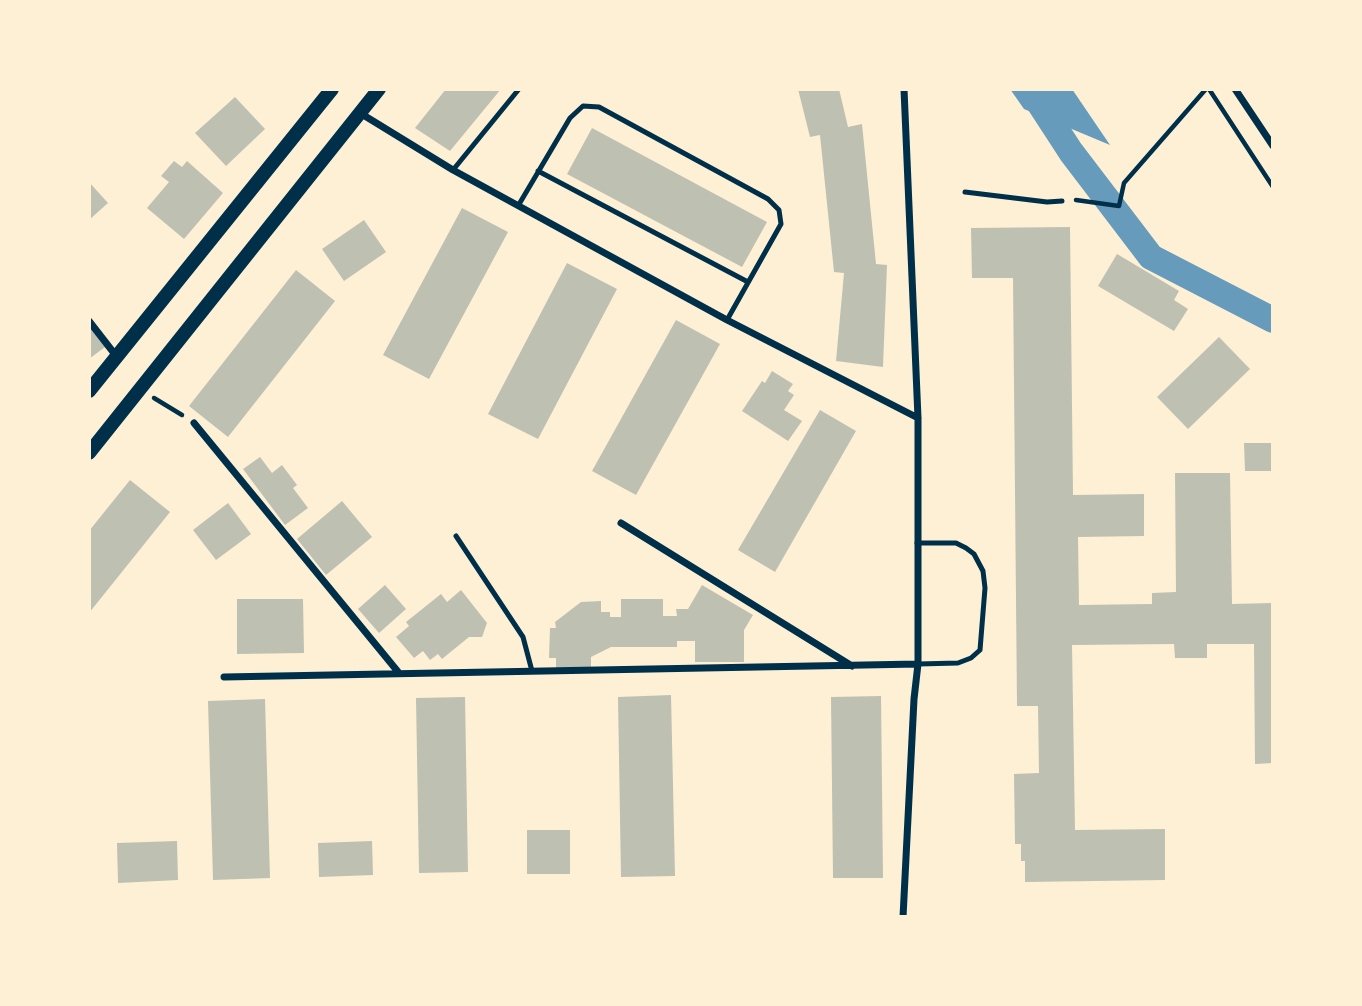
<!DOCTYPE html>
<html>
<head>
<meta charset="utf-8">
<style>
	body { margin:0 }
	#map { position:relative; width:1362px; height:1006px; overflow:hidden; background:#fdf0d5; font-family:Commissioner,sans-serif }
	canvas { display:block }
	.frame { position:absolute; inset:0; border:91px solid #fdf0d5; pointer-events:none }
</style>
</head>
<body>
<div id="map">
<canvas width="1362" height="1006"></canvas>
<div class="frame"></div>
</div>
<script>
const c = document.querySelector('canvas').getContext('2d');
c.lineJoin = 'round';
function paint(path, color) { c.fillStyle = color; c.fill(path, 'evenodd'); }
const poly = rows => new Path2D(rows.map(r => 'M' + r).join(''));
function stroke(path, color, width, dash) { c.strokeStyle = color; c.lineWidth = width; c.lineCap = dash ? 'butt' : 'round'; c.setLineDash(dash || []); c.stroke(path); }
paint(poly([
	[1010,89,1072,89,1110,145,1024,109]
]), '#669bbc');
stroke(poly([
	[1030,89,1071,152,1151,257,1273,320]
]), '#669bbc', 26);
paint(poly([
	[446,89,501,89,450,151,415,128],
	[798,89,839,89,848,127,862,124,876,264,887,265,883,367,836,361,844,273,834,272,820,135,810,137],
	[235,97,265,129,226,166,195,133],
	[592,128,767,222,742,267,567,174],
	[174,161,182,167,187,161,223,193,184,239,147,208,169,182,161,176],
	[89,182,108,203,89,220],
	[462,208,508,232,429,379,383,355],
	[364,220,386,252,344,281,322,249],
	[1070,227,1073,495,1144,494,1144,536,1078,537,1079,605,1152,604,1152,593,1176,592,1175,473,1230,473,1232,604,1273,603,1273,763,1255,764,1254,644,1207,644,1207,658,1175,658,1174,644,1072,645,1075,830,1165,829,1165,880,1025,882,1025,861,1021,861,1021,844,1015,844,1014,774,1039,773,1038,706,1017,706,1013,278,972,278,971,228],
	[1117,254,1179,291,1174,300,1188,309,1174,331,1098,286],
	[567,263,617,289,538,439,488,414],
	[296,270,335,301,228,437,189,406],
	[676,320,720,344,636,495,592,471],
	[89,326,105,347,89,359],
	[1219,337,1250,369,1188,429,1157,397],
	[772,371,793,384,788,391,794,395,784,410,802,421,788,441,742,411,762,381,765,383],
	[820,410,856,431,775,572,738,550],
	[1244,443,1273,443,1273,471,1245,471],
	[260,457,272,473,282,465,297,485,293,488,308,508,285,525,243,469],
	[130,480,170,512,89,613,89,531],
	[342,501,372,537,326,575,297,539],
	[228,503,251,534,216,560,193,530],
	[385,585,406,609,379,633,358,609],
	[702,585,753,615,744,630,744,662,695,662,695,641,677,641,677,647,611,647,591,657,591,670,556,669,556,658,549,658,550,628,556,628,555,622,581,602,601,601,601,612,610,612,610,617,621,617,621,599,663,599,663,616,677,616,676,609,688,609],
	[461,590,487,623,482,637,469,637,442,659,438,654,430,660,423,651,414,658,396,637,409,626,406,622,441,594,447,602],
	[237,599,303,599,304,653,237,654],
	[671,695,675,876,621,877,618,697],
	[881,696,883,878,833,878,831,697],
	[465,697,468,872,419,873,416,698],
	[265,699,270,878,213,880,208,701],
	[527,830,570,830,570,874,527,874],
	[177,841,178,880,118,883,117,843],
	[372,841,373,875,319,877,318,843]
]), '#bec0b2');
stroke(poly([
	[1209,89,1273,187],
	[1076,200,1119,206,1124,183,1206,89],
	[154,398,182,415]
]), '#003049', 4.5);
stroke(poly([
	[453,170,519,89],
	[538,171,748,282],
	[965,192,1047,202,1062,201],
	[518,206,570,118,583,106,599,107,768,199,779,210,781,224,727,320],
	[456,536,523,637,532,671],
	[917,543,956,543,966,548,974,554,983,571,985,588,980,650,971,658,958,663,918,664]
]), '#003049', 5);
stroke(poly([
	[1235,89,1273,146],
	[360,113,453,170,727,320,918,418],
	[89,321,117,357],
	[194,423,399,673],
	[621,523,852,666],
	[224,677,918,664],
	[903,917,914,699,918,664,918,418,904,89]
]), '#003049', 7);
stroke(poly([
	[89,391,332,89],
	[89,453,379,89]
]), '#003049', 14);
</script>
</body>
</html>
